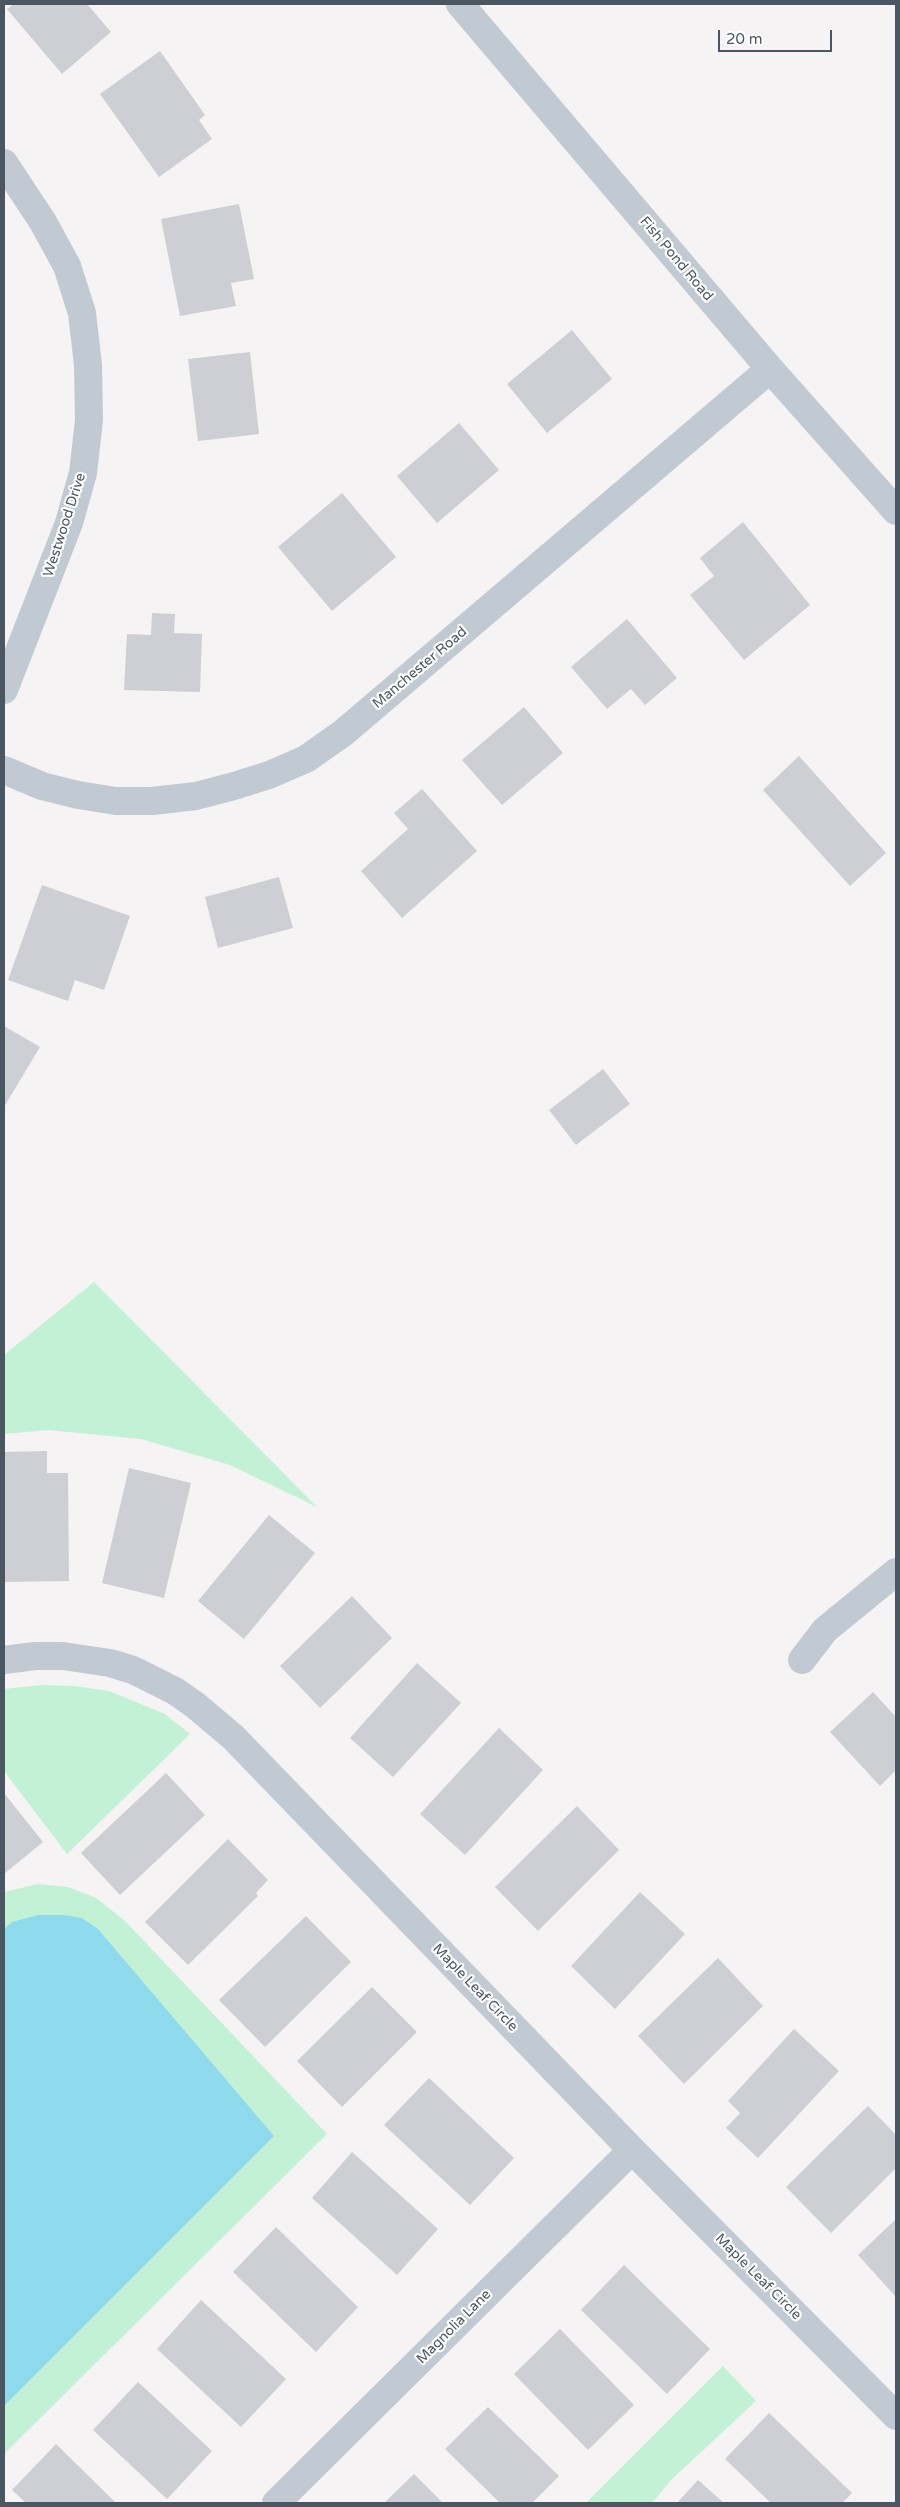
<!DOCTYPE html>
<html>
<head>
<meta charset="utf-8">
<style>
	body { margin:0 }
	#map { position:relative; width:900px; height:2507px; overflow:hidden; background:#f5f3f3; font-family:"Varela Round",sans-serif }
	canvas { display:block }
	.frame { position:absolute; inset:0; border:5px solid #4a5661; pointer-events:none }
	.scale { position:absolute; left:718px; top:30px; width:114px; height:22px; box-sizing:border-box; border:2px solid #4a5661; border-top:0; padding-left:6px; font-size:15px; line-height:18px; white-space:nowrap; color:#4a5661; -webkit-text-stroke:4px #fff; paint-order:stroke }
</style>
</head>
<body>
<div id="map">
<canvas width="900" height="2507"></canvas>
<div class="frame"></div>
<div class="scale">20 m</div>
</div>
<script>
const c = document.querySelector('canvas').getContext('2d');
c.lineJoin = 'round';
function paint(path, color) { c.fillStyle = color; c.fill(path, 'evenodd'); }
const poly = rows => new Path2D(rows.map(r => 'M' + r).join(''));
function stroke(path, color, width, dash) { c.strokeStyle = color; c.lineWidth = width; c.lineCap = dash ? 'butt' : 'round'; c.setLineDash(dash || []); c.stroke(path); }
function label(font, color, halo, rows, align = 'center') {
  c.font = font + ' "Varela Round",sans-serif'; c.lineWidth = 4.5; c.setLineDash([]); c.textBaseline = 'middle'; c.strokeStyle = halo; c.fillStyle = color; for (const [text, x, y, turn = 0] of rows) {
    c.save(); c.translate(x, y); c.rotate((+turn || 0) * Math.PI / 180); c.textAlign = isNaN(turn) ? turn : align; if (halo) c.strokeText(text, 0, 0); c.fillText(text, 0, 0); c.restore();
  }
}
paint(poly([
	[94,1282,317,1507,230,1465,141,1439,48,1430,4,1434,4,1355],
	[41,1685,74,1686,109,1691,165,1714,190,1734,67,1854,4,1771,4,1689],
	[38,1884,68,1887,96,1898,125,1921,327,2134,4,2454,4,1892],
	[723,2366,756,2401,671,2480,652,2503,586,2503]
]), '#c3f1d5');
paint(poly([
	[38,1915,64,1915,82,1918,98,1929,274,2136,4,2406,4,1929,12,1922]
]), '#90daee');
paint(poly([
	[14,4,87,4,111,32,62,74,7,9],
	[160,51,205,115,199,120,212,139,159,177,100,94],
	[239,204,254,279,231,283,236,306,180,316,161,219],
	[572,330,612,379,547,433,507,384],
	[250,352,259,434,198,441,188,359],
	[459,423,499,470,437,523,397,476],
	[342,493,396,557,332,611,278,547],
	[743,522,810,605,744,660,690,595,714,576,700,558],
	[152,613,175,614,174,633,202,634,200,692,124,690,127,634,151,635],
	[627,619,677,678,645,705,631,689,607,709,571,667],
	[524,707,563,753,502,805,462,760],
	[799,756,886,853,850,886,763,790],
	[422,789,477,851,402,918,361,871,408,829,394,813],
	[279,877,293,928,218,948,205,897],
	[42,885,130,916,104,990,75,980,68,1001,8,980],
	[4,1026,40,1047,4,1107],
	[603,1069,630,1104,576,1145,549,1110],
	[47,1451,47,1473,68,1473,69,1581,5,1582,4,1452],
	[129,1468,191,1483,164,1598,102,1583],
	[269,1515,315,1553,244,1639,198,1601],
	[352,1596,392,1638,320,1708,280,1666],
	[417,1663,461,1703,393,1777,350,1738],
	[873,1692,896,1717,896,1770,880,1786,830,1732],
	[499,1728,543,1770,465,1855,420,1814],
	[166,1773,205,1815,120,1895,81,1853],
	[4,1793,43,1842,4,1874],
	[577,1806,619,1850,538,1931,495,1887],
	[228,1839,268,1880,256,1893,258,1896,188,1965,145,1922],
	[640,1892,685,1934,615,2009,571,1966],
	[306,1916,351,1962,265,2047,219,2000],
	[718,1958,763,2006,684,2084,638,2036],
	[372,1987,417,2032,342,2107,297,2061],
	[794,2029,839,2071,758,2158,726,2128,740,2113,728,2101],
	[429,2078,514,2158,470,2205,384,2125],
	[868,2106,896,2135,896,2168,831,2233,786,2187],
	[352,2152,438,2229,397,2275,312,2198],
	[896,2219,896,2297,858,2255],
	[276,2227,358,2307,316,2352,233,2272],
	[624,2265,710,2349,667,2394,581,2310],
	[201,2300,286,2379,241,2427,157,2349],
	[560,2329,634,2405,588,2450,514,2374],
	[138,2382,212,2451,167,2499,93,2430],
	[488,2407,559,2476,532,2503,500,2503,445,2449],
	[769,2413,852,2493,842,2503,771,2503,725,2459],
	[56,2444,116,2503,26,2503,12,2490],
	[414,2474,443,2503,384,2503],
	[698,2480,724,2503,677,2503]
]), '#cdcfd5');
stroke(poly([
	[460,4,770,369,896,511],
	[4,163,43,222,67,266,82,313,88,365,89,420,83,473,69,523,4,690],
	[4,770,42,786,78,795,116,801,152,801,196,796,234,786,269,775,306,759,343,733,770,369],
	[4,1660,35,1656,63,1656,110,1663,133,1670,175,1691,195,1705,233,1737,632,2150,896,2416],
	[802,1660,825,1630,896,1572],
	[276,2503,632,2150]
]), '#c1cad2', 28);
label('14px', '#4a5661', '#fff', [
	["Fish Pond Road",676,259,50],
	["Westwood Drive",65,525,-72],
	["Manchester Road",420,668,-40],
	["Maple Leaf Circle",475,1988,46],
	["Maple Leaf Circle",758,2277,45],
	["Magnolia Lane",454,2327,-45]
]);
</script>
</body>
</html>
